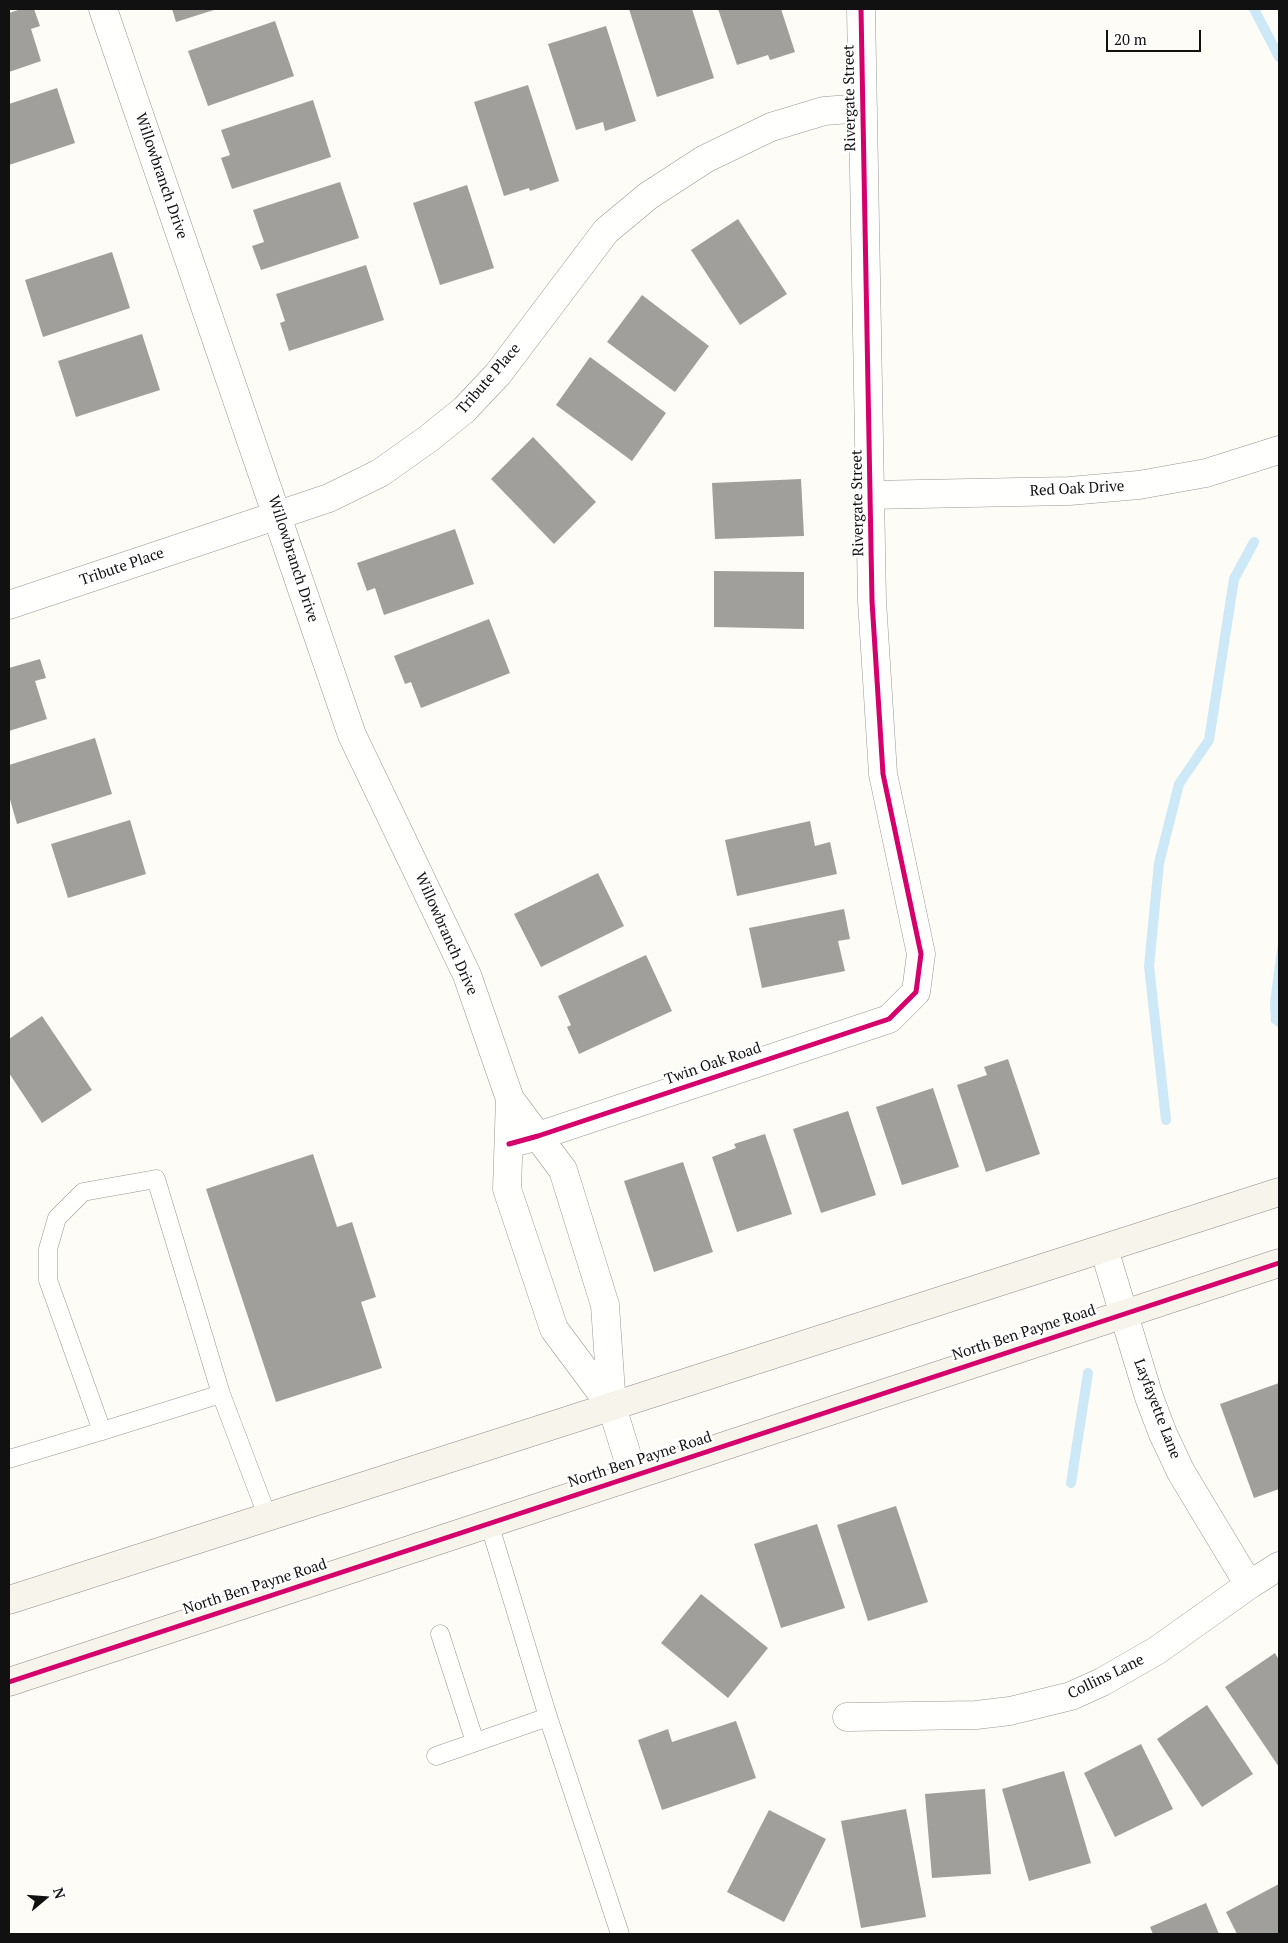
<!DOCTYPE html>
<html>
<head>
<meta charset="utf-8">
<style>
	body { margin:0 }
	#map { position:relative; width:1288px; height:1943px; overflow:hidden; background:#fdfcf7; font-family:"PT Serif",serif }
	canvas { display:block }
	.frame { position:absolute; inset:0; border:10px solid #111; pointer-events:none }
	.north { position:absolute; left:20px; top:1873px; width:50px; height:50px; -webkit-text-stroke:4px #fff; paint-order:stroke; rotate:72deg; font-size:14px; font-weight:700; line-height:20px; text-align:center; color:#111 }
	.north::after { content:''; display:block; margin:auto; width:18px; height:22px; background:#111; clip-path:polygon(50% 0,100% 100%,50% 72%,0 100%) }
	.scale { position:absolute; left:1106px; top:30px; width:95px; height:22px; box-sizing:border-box; border:2px solid #111; border-top:0; padding-left:6px; font-size:15px; line-height:18px; white-space:nowrap; color:#111; -webkit-text-stroke:4px #fff; paint-order:stroke }
</style>
</head>
<body>
<div id="map">
<canvas width="1288" height="1943"></canvas>
<div class="frame"></div>
<div class="north">N</div>
<div class="scale">20 m</div>
</div>
<script>
const c = document.querySelector('canvas').getContext('2d');
c.lineJoin = 'round';
function paint(path, color) { c.fillStyle = color; c.fill(path, 'evenodd'); }
const poly = rows => new Path2D(rows.map(r => 'M' + r).join(''));
function stroke(path, color, width, dash) { c.strokeStyle = color; c.lineWidth = width; c.lineCap = dash ? 'butt' : 'round'; c.setLineDash(dash || []); c.stroke(path); }
function label(font, color, halo, rows, align = 'center') {
  c.font = font + ' "PT Serif",serif'; c.lineWidth = 5; c.setLineDash([]); c.textBaseline = 'middle'; c.strokeStyle = halo; c.fillStyle = color; for (const [text, x, y, turn = 0] of rows) {
    c.save(); c.translate(x, y); c.rotate((+turn || 0) * Math.PI / 180); c.textAlign = isNaN(turn) ? turn : align; if (halo) c.strokeText(text, 0, 0); c.fillText(text, 0, 0); c.restore();
  }
}
paint(poly([
	[1279,935,1279,1028,1271,1022,1270,1002]
]), '#cde8f7');
stroke(poly([
	[1254,9,1279,57],
	[1166,1120,1149,966,1159,863,1179,784,1209,740,1234,579,1254,542],
	[1071,1483,1088,1373]
]), '#cde8f7', 10);
paint(poly([
	[21,9,34,9,40,26,31,29,41,61,9,72,9,13],
	[172,9,217,9,176,22],
	[629,9,692,9,714,78,657,97],
	[718,9,781,9,795,52,770,60,768,55,737,65],
	[275,21,294,76,208,106,188,51],
	[606,26,636,121,605,131,603,122,576,130,548,44],
	[528,85,559,181,530,191,529,188,504,196,474,102],
	[57,88,75,143,9,165,9,104],
	[313,100,331,157,232,189,221,158,230,155,221,130],
	[340,182,359,238,261,270,252,246,264,242,253,210],
	[467,185,494,268,440,285,413,203],
	[738,219,787,294,740,325,691,250],
	[112,252,130,308,43,337,25,280],
	[366,265,384,320,289,351,280,323,285,321,276,294],
	[642,295,709,346,675,392,607,342],
	[142,334,160,390,76,417,58,361],
	[590,357,666,413,632,461,556,405],
	[533,437,596,502,554,544,491,479],
	[801,479,804,536,715,539,712,483],
	[455,529,474,584,384,615,375,588,367,591,357,563],
	[714,571,804,572,804,629,714,627],
	[489,619,510,673,421,708,411,682,405,684,394,656],
	[40,659,46,678,35,681,47,719,9,731,9,668],
	[95,738,112,794,17,824,9,796,9,765],
	[130,820,146,874,68,898,51,844],
	[810,821,815,846,830,842,837,874,737,896,725,840],
	[598,873,624,926,541,967,514,914],
	[844,909,850,939,838,941,845,971,762,988,749,928],
	[646,955,672,1011,579,1054,567,1027,571,1025,558,996],
	[42,1016,92,1090,42,1123,9,1073,9,1039],
	[1008,1059,1040,1154,986,1172,957,1085,987,1075,984,1067],
	[933,1088,959,1167,902,1185,876,1107],
	[848,1111,876,1195,821,1213,793,1129],
	[765,1134,792,1214,737,1232,712,1157,736,1148,734,1144],
	[313,1154,337,1227,352,1222,376,1297,361,1302,382,1368,276,1402,206,1189],
	[683,1162,713,1252,654,1272,624,1181],
	[1279,1383,1279,1489,1254,1498,1220,1404],
	[896,1506,928,1602,868,1621,837,1525],
	[817,1524,845,1608,781,1628,754,1544],
	[701,1594,768,1648,728,1698,661,1643],
	[1275,1653,1279,1660,1279,1767,1225,1687],
	[1207,1705,1253,1774,1202,1807,1157,1739],
	[736,1721,756,1778,662,1810,638,1740,668,1729,672,1742],
	[1141,1744,1173,1809,1115,1837,1084,1773],
	[1064,1771,1091,1863,1029,1881,1002,1789],
	[985,1789,991,1874,932,1878,925,1794],
	[906,1809,926,1917,861,1928,841,1821],
	[769,1810,826,1839,784,1922,727,1892],
	[1279,1884,1279,1934,1237,1934,1226,1912],
	[1206,1903,1219,1934,1153,1934,1150,1927]
]), '#a19f9c');
const lane = poly([
	[221,1394,268,1518],
	[9,1459,102,1431,221,1394,156,1179,83,1192,57,1218,48,1249,48,1280,102,1431],
	[489,1523,548,1717,620,1934],
	[440,1634,475,1742],
	[436,1756,548,1717]
]);
const street = poly([
	[103,9,352,735,467,975,510,1099],
	[870,495,1069,491,1139,485,1206,473,1279,450],
	[9,605,329,498,380,473,428,439,464,410,498,374,606,231,648,196,705,159,771,127,824,111,863,108],
	[509,1144,538,1136,889,1019,916,992,921,954,883,774,872,601,861,9],
	[1104,1249,1149,1397,1163,1434,1181,1472,1249,1585],
	[612,1407,554,1329,507,1189,510,1099,563,1170,605,1305,612,1407,633,1475],
	[847,1717,976,1715,1010,1711,1071,1696,1102,1682,1156,1651,1249,1585,1279,1566]
]);
const secondary = poly([
	[9,1600,1279,1192],
	[9,1682,1279,1263]
]);
stroke(lane, '#979795', 19);
stroke(street, '#979795', 29);
stroke(secondary, '#8e8d8b', 29);
stroke(lane, '#fffffe', 18);
stroke(street, '#fffffe', 28);
stroke(secondary, '#f6f4eb', 28);
stroke(poly([
	[509,1144,538,1136,889,1019,916,992,921,954,883,774,872,601,861,9],
	[9,1682,1279,1263]
]), '#d6006c', 5);
label('15px', '#111', '#fff', [
	["Rivergate Street",850,98,-91],
	["Willowbranch Drive",161,176,71],
	["Tribute Place",489,379,-49],
	["Red Oak Drive",1077,489,-3],
	["Rivergate Street",858,503,-91],
	["Willowbranch Drive",293,559,72],
	["Tribute Place",122,567,-19],
	["Willowbranch Drive",446,934,66],
	["Twin Oak Road",713,1064,-19],
	["North Ben Payne Road",1024,1333,-18],
	["Layfayette Lane",1157,1409,69],
	["North Ben Payne Road",640,1460,-18],
	["North Ben Payne Road",255,1587,-18],
	["Collins Lane",1106,1677,-26]
]);
</script>
</body>
</html>
